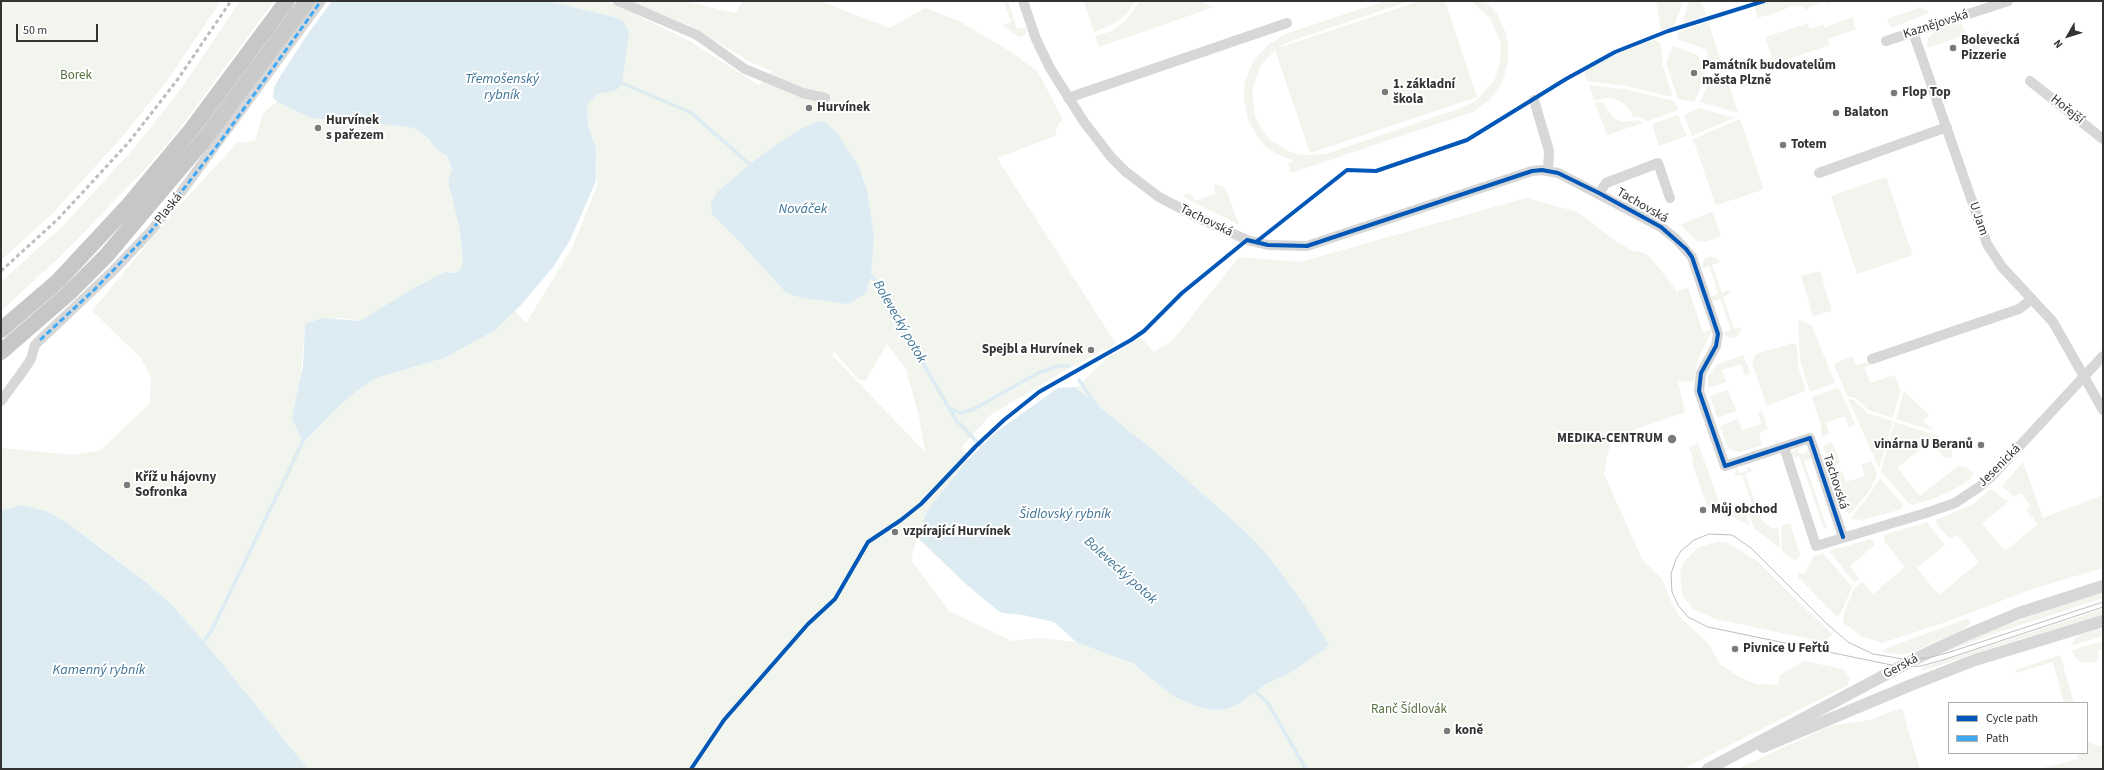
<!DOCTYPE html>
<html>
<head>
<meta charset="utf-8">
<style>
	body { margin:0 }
	#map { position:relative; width:2104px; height:770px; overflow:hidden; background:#fff; font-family:"Source Sans 3",sans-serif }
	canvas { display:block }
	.frame { position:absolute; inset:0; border:2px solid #333; pointer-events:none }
	.legend { position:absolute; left:1948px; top:702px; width:140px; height:52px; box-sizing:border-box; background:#fff; border:1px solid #adadad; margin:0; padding:5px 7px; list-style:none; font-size:12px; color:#333 }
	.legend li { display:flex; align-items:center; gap:8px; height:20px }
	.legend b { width:20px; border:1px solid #adadad }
	.north { position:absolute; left:2048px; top:16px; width:40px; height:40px; -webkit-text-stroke:3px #fff; paint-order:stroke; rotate:231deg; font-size:11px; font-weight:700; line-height:16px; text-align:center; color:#333 }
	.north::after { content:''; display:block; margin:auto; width:14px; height:18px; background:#333; clip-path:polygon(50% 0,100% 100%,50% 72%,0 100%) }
	.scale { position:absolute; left:16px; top:24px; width:82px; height:18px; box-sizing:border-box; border:2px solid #333; border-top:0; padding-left:5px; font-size:12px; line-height:14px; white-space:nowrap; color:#333; -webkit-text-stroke:3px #fff; paint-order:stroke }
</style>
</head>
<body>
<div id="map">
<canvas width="2104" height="770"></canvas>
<div class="frame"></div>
<ul class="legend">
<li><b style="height:5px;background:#0057b8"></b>Cycle path</li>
<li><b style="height:5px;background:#3fa9f5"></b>Path</li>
</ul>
<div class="north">N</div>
<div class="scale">50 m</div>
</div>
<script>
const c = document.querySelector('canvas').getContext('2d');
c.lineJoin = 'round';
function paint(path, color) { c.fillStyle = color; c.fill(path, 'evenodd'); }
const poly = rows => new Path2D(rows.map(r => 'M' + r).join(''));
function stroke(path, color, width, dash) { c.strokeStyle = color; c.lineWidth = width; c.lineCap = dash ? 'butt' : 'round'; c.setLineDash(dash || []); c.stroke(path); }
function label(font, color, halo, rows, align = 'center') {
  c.font = font + ' "Source Sans 3",sans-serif'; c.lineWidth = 4; c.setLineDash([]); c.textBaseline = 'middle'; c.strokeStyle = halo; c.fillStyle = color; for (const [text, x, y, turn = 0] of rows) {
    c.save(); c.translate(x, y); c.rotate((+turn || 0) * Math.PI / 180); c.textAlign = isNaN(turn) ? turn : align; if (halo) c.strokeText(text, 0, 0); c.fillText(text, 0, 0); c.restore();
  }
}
paint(poly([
	[1,1,221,1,167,81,122,137,53,213,1,260],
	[240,1,274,1,178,131,146,168,65,252,1,311,1,282,64,225,135,147,180,90],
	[548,1,607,1,612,3,688,40,759,85,772,71,750,62,693,27,629,1,685,1,735,13,743,1,820,1,890,28,925,8,959,21,1011,52,1038,72,1063,120,1058,124,1055,136,997,158,1116,344,1066,370,989,416,963,446,967,461,928,509,918,534,911,560,949,611,1012,641,1038,638,1076,642,1126,660,1181,700,1195,706,1214,710,1228,709,1239,704,1266,684,1292,672,1325,649,1329,645,1302,601,1247,533,1159,455,1076,388,1107,358,1141,338,1154,352,1172,341,1239,257,1300,262,1526,198,1578,212,1615,241,1633,251,1645,253,1652,259,1678,293,1679,290,1688,288,1703,332,1712,330,1698,359,1694,381,1678,382,1685,412,1614,437,1608,452,1604,474,1642,559,1662,579,1672,604,1680,617,1707,642,1720,664,1741,678,1756,684,1778,685,1780,675,1804,661,1843,669,1850,677,1848,685,1683,769,308,769,207,645,172,605,147,583,101,547,68,523,46,511,21,505,1,511,1,448,73,455,101,450,150,403,151,377,141,358,92,311,178,207,237,143,255,141,263,113,277,102,311,118,400,126,414,128,427,137,436,149,448,157,452,170,448,181,459,226,463,258,462,268,456,273,445,272,412,289,360,321,339,318,305,324,300,384,305,442,337,408,363,386,379,377,444,358,494,331,515,311,526,323,573,246,597,186,596,148,588,126,587,105,598,94,614,91,614,17],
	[807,126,837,133,863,176,867,189,874,237,871,276,866,293,819,300,786,293,739,241,712,214,718,191,759,157],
	[887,344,906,369,919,417,925,452,832,355,835,352,859,380,866,380],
	[1004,1,1008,1,1017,29,1025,27,1027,31,1024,36,1019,37,1004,27,1003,25,1011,22],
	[1084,1,1135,1,1128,12,1116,23,1094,32],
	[1140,1,1188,1,1203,2,1214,7,1099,47,1095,36,1109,32,1124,22],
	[1385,1,1410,1,1288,42,1278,48,1419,1,1445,1,1477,97,1310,153,1275,50,1261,65,1252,90,1255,117,1265,134,1272,141,1288,151,1297,154,1307,155,1326,154,1461,108,1477,100,1495,79,1500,62,1501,44,1490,18,1471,1,1484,1,1490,6,1497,14,1506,33,1508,43,1508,63,1502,83,1490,99,1473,112,1291,173,1288,163,1294,161,1275,153,1266,147,1259,139,1248,120,1244,100,1244,89,1246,79,1254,60,1268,45,1285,34],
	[1656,1,1683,1,1674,26,1661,31],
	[1689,1,1701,1,1706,15,1684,23,1683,21],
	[1763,1,1834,1,1827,4,1826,2,1809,7,1807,10,1802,5,1796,7,1795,5,1768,16,1767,15,1758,18,1754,4],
	[1921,7,1929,13,1891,28,1887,19],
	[1852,17,1856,29,1828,39,1830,45,1763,67,1761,61,1772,57,1765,37,1808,23,1810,29,1823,24,1824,28],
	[1707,22,1709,24,1724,71,1715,74,1706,49,1677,39,1679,32],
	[1961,23,1965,32,1962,36,1927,48,1928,38,1936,30],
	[1990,31,1975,57,1969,38],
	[1654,40,1660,42,1663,60,1662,63,1673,97,1621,85,1587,81,1584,72,1601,61,1625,50],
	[1673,46,1698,55,1705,77,1694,102,1678,99,1666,63],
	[1726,76,1738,113,1700,102,1709,81],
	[1589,85,1624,89,1675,101,1678,110,1648,121,1638,116,1634,118,1627,106,1618,100,1610,98,1594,100],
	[1600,102,1604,104,1612,116,1616,119,1623,122,1638,120,1643,123,1607,135,1595,103],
	[1700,108,1734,118,1692,136,1684,115],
	[1678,115,1687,136,1659,146,1652,124],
	[1740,119,1763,188,1762,190,1717,205,1715,204,1693,139],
	[1886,177,1913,255,1857,274,1831,196],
	[1214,185,1220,185,1226,189,1239,225,1182,196,1190,193,1195,201,1215,194],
	[1711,212,1713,214,1721,236,1706,242,1697,241,1680,225],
	[1710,256,1717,259,1720,262,1712,265,1722,293,1729,290,1730,294,1723,297,1734,329,1741,327,1740,333,1734,338,1728,337,1723,333,1731,330,1720,299,1712,301,1711,297,1718,294,1709,266,1701,269,1704,259],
	[1820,271,1832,311,1813,316,1801,276],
	[1800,320,1812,326,1835,383,1810,392,1800,360,1798,322],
	[1793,343,1797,346,1798,366,1806,391,1768,405,1766,404,1752,363,1756,354],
	[1743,355,1750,372,1749,374,1745,375,1741,364,1722,370,1726,382,1708,388,1708,377,1716,365],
	[1852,356,1856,365,1869,362,1873,364,1865,367,1870,383,1895,375,1900,391,1893,418,1869,410,1855,398,1847,396,1834,364],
	[1837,388,1840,390,1855,424,1849,427,1845,416,1826,422,1829,434,1821,437,1821,425,1812,397],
	[1728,390,1736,411,1717,418,1710,396],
	[1904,391,1929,415,1923,421,1934,431,1896,419],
	[1848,399,1854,400,1867,413,1893,421,1879,468],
	[1762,411,1768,429,1759,433,1762,445,1740,452,1733,451,1727,445,1720,426,1738,419,1742,430,1761,424,1758,412],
	[1894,422,1938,436,1952,449,1952,456,1950,458,1944,457,1930,441,1897,468,1920,496,1958,466,1968,468,1974,473,1970,479,1957,488,1935,498,1912,505,1909,504,1881,471],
	[1832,442,1840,463,1830,466,1823,446],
	[1698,443,1718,500,1717,503,1707,506,1692,463,1694,461,1689,447],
	[1799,447,1798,453,1804,455,1806,450,1812,458,1804,461,1827,528,1824,529,1799,456,1791,458,1792,452],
	[1871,461,1877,474,1876,477,1868,493,1849,515,1833,475,1842,471,1846,482,1865,476,1861,465],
	[2023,462,2043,518,2103,495,2103,568,2035,588,1946,622,1882,643,1863,637,1843,623,1844,613,1854,589,1862,581,1873,594,1905,567,1884,541,1884,535,1927,522,1945,545,1917,568,1939,595,1979,562,1957,535,1952,539,1948,537,1937,525,1936,520,1972,505,1991,489,2008,502,1982,524,2005,551,2038,524,2026,510,2031,506,2021,493,2014,497,2002,486],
	[1747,466,1753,471,1745,474,1761,520,1773,529,1778,527,1780,548,1754,528,1748,511,1754,509,1742,475,1734,476,1737,468,1739,473,1748,471],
	[1880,478,1903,505,1902,509,1866,519,1856,520,1851,518,1870,494],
	[1725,506,1737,515,1745,512,1750,526,1727,514],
	[1790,523,1800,554,1797,560,1792,559,1782,551,1781,526],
	[1871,539,1875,545,1850,566,1860,579,1854,582,1829,551],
	[1718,542,1728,543,1757,561,1832,634,1825,642,1715,619,1693,609,1682,595,1680,571,1684,562,1698,547],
	[1823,553,1852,587,1841,613,1837,617,1798,577,1799,573,1804,574,1814,556],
	[2103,592,2103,598,1993,634,1940,654,1990,631,2045,611],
	[2103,609,2103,615,1994,647,1923,671,1921,668],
	[1968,618,1971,623,1960,631,1913,652,1903,655,1882,652,1887,648],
	[2103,628,2103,636,2071,646,2075,638,2079,635],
	[2103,641,2103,649,2097,651,2099,658,2096,662,2082,663,2074,656,2072,650],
	[2060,655,2062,661,2074,703,2064,703,2053,662,2016,673,2015,670],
	[1902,708,1920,769,1737,769,1830,726,1869,720],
	[2087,741,2094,745,2103,746,2103,769,2039,769,2078,759,2077,753,2087,753]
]), '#f1f5ed');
paint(poly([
	[332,1,548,1,614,17,622,20,629,32,622,83,619,88,614,91,598,94,587,105,588,126,596,148,596,181,570,240,554,266,522,304,494,331,444,358,379,377,363,386,337,408,303,443,292,418,303,366,305,324,323,318,360,321,412,289,445,272,456,273,462,268,463,258,459,226,448,181,452,170,448,157,436,149,427,137,414,128,400,126,311,118,277,102,273,97,274,87,281,75,307,35],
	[818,121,826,123,837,133,858,165,867,189,874,237,871,276,866,293,848,304,802,298,786,293,739,241,712,214,711,203,718,191,759,157,797,131],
	[1075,387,1159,455,1247,533,1269,557,1302,601,1329,645,1325,649,1292,672,1266,684,1239,704,1228,709,1214,710,1195,706,1173,696,1132,663,1076,642,1054,622,1023,615,1003,613,997,610,966,584,920,540,918,534,928,509,967,461,996,432,1058,388],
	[21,505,46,511,68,523,147,583,172,605,207,645,308,769,1,769,1,511]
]), '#ddebf3');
stroke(poly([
	[619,82,690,112,752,166],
	[869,273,875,280,956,420,984,449],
	[1079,380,1099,409],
	[949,408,960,413,974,409,1038,373,1058,366,1069,366],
	[202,645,212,630,304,439],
	[1252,689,1267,702,1306,769]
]), '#ddebf3', 3.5);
stroke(poly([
	[618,1,697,35,745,69,803,93,825,98],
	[1023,1,1036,39,1050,68,1084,122,1111,157,1126,172,1159,197,1205,221,1247,240,1268,245,1307,246,1532,171,1542,170,1558,173,1566,177,1661,227,1676,239,1692,257,1718,334,1716,346,1701,373,1699,391,1725,466,1810,438,1843,537],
	[1913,32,1987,244,2002,267,2053,322,2103,410],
	[1886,41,2008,1],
	[2030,81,2103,139],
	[1068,98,1287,23],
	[1534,100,1549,151,1548,171],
	[1819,173,1947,127],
	[1599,193,1606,183,1658,163,1670,198],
	[1872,359,2019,309,2032,299],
	[1,401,23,371,31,359,35,345,40,340,113,271,151,231,174,202,321,1],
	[1784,447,1816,546,1926,513,1955,503,1979,487,1990,478,2103,356]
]), '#d7d7d7', 10);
stroke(poly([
	[1763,747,1911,685,1975,660,2103,621],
	[1708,769,1915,659,1964,636,2019,613,2103,586]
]), '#d7d7d7', 12);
stroke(poly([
	[203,141,307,1]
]), '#cacaca', 16);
stroke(poly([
	[1,330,58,281,127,207,191,130,287,1],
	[1,352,69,293,106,256,203,141]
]), '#c7c7c7', 16);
stroke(poly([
	[2103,602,1947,653,1927,658,1904,659,1873,654,1848,642,1826,623,1751,548,1732,535,1709,534,1694,540,1681,551,1676,559,1671,574,1672,592,1678,605,1688,617,1708,627,1901,667,1921,666,1943,660,2103,607]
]), '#bebebe', 1);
stroke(poly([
	[1,271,58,219,129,142,178,79,231,1]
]), '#bebebe', 3, [4, 3]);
stroke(poly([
	[40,340,95,289,151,231,220,142,321,1]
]), '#3fa9f5', 3, [6, 3]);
stroke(poly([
	[1256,242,1347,170,1376,171,1467,140,1566,79,1615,52,1668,31,1764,1],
	[691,769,724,720,808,624,835,599,868,542,901,520,921,504,976,446,1004,420,1039,392,1131,340,1144,331,1182,293,1247,240,1268,245,1307,246,1532,171,1542,170,1558,173,1599,193,1661,227,1686,249,1692,257,1718,334,1716,346,1701,373,1699,391,1725,466,1810,438,1843,537]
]), '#0057b8', 4);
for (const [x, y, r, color] of [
	[1953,48,4,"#7a7a7a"],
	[1694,73,4,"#7a7a7a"],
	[1385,92,4,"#7a7a7a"],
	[1894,93,4,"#7a7a7a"],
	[809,108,4,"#7a7a7a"],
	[1836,113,4,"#7a7a7a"],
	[318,128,4,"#7a7a7a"],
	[1783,145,4,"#7a7a7a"],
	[1091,350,4,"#7a7a7a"],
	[1672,439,5,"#7a7a7a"],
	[1981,445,4,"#7a7a7a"],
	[127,485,4,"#7a7a7a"],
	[1703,510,4,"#7a7a7a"],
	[895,532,4,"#7a7a7a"],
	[1735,649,4,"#7a7a7a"],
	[1447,731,4,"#7a7a7a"]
]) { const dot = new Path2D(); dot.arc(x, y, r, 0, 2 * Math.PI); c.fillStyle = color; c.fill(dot); stroke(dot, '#fff', 1.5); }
label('13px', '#333', '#fff', [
	["Kaznějovská",1936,25,-18],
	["Hořejší",2067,110,39],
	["Tachovská",1642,206,30],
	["Plaská",169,209,-52],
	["U Jam",1978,219,71],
	["Tachovská",1206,221,26],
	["Jesenická",2000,466,-45],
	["Tachovská",1835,482,72],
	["Gerská",1901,667,-28]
]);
label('bold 13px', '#333', '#fff', [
	["Bolevecká",1961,41],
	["Pizzerie",1961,56],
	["Památník budovatelům",1702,66],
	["města Plzně",1702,81],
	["1. základní",1393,85],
	["škola",1393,100],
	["Flop Top",1902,93],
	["Hurvínek",817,108],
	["Balaton",1844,113],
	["Hurvínek",326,121],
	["s pařezem",326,136],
	["Totem",1791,145],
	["Spejbl a Hurvínek",1083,350,"right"],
	["MEDIKA-CENTRUM",1663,439,"right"],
	["vinárna U Beranů",1973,445,"right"],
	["Kříž u hájovny",135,478],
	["Sofronka",135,493],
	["Můj obchod",1711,510],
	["vzpírající Hurvínek",903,532],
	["Pivnice U Feřtů",1743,649],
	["koně",1455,731]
], 'left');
label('13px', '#56703f', '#fff', [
	["Borek",76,76],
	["Ranč Šídlovák",1409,710]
]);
label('italic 14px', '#3f7597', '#fff', [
	["Třemošenský",502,80],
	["rybník",502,96],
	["Nováček",803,210],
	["Bolevecký potok",899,322,60],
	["Šidlovský rybník",1065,515],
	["Bolevecký potok",1120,571,42],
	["Kamenný rybník",99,671]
]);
</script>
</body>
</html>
